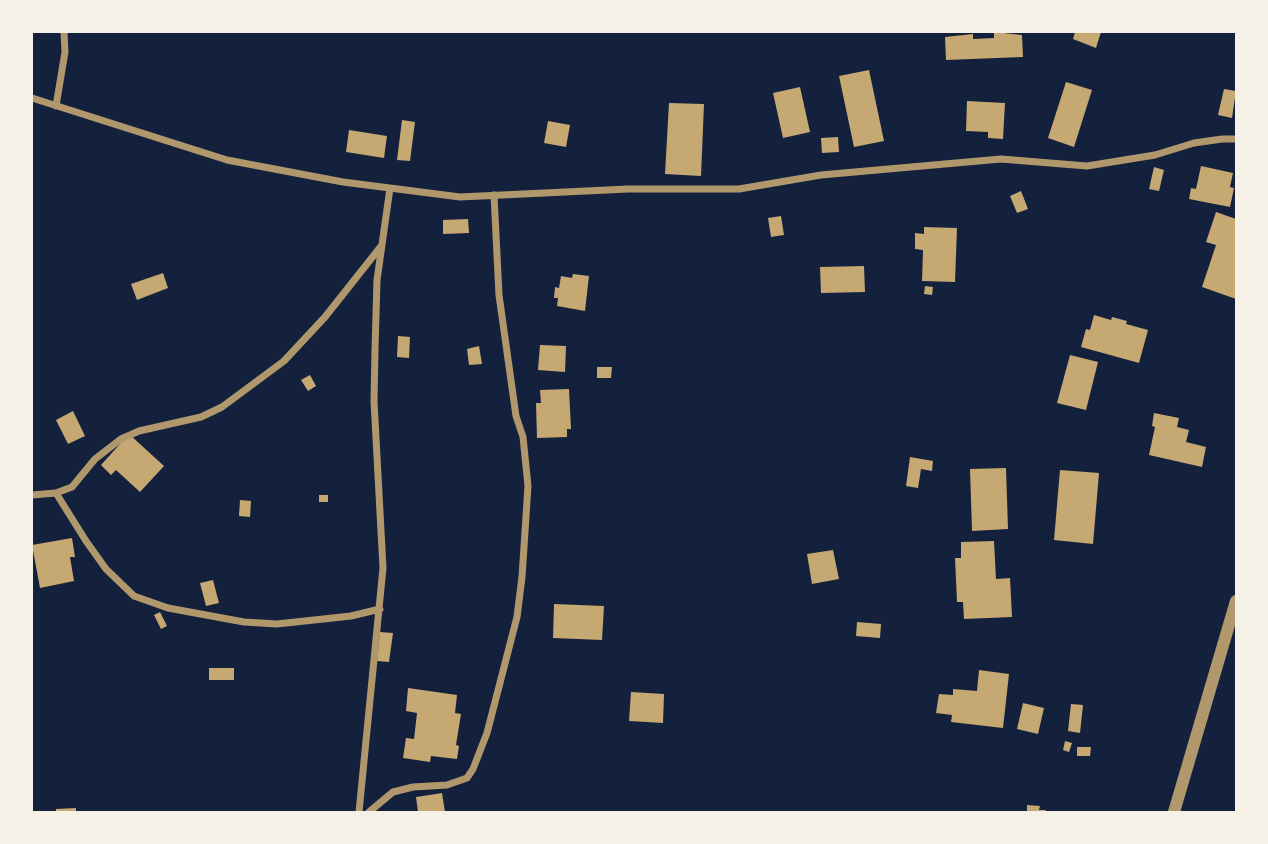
<!DOCTYPE html>
<html>
<head>
<meta charset="utf-8">
<style>
	body { margin:0 }
	#map { position:relative; width:1268px; height:844px; overflow:hidden; background:#14213d; font-family:Manrope,sans-serif }
	canvas { display:block }
	.frame { position:absolute; inset:0; border:33px solid #f6f1e7; pointer-events:none }
</style>
</head>
<body>
<div id="map">
<canvas width="1268" height="844"></canvas>
<div class="frame"></div>
</div>
<script>
const c = document.querySelector('canvas').getContext('2d');
c.lineJoin = 'round';
function paint(path, color) { c.fillStyle = color; c.fill(path, 'evenodd'); }
const poly = rows => new Path2D(rows.map(r => 'M' + r).join(''));
function stroke(path, color, width, dash) { c.strokeStyle = color; c.lineWidth = width; c.lineCap = dash ? 'butt' : 'round'; c.setLineDash(dash || []); c.stroke(path); }
paint(poly([
	[994,32,1022,35,1023,57,946,60,945,37,973,34,973,39,994,38],
	[1075,32,1101,32,1096,48,1073,39],
	[869,70,884,141,854,147,839,76],
	[1066,82,1092,90,1074,147,1048,138],
	[800,87,810,132,783,138,773,93],
	[1224,89,1236,91,1232,118,1218,115],
	[967,101,1005,103,1003,139,988,138,988,132,966,131],
	[669,103,704,104,701,176,665,174],
	[402,120,415,122,410,161,397,160],
	[548,121,570,125,566,147,544,143],
	[349,130,387,136,384,158,346,152],
	[838,137,839,152,822,153,821,138],
	[1201,166,1233,173,1230,187,1234,188,1230,207,1189,199,1191,188,1196,189],
	[1154,167,1164,170,1159,191,1149,189],
	[1021,191,1028,209,1017,213,1010,196],
	[1216,212,1236,219,1236,299,1202,287,1216,245,1206,242],
	[781,216,784,235,771,237,768,218],
	[468,219,469,233,443,234,443,220],
	[924,227,957,228,955,282,922,281,923,250,915,249,915,233,924,234],
	[864,266,865,292,821,293,820,267],
	[163,273,168,288,137,300,131,284],
	[573,274,589,276,585,311,557,306,558,298,554,298,555,287,559,288,561,276,572,278],
	[925,286,933,287,932,295,924,294],
	[1094,315,1111,320,1112,317,1127,321,1126,324,1148,330,1139,363,1081,347,1086,329,1090,330],
	[398,336,410,337,409,358,397,357],
	[540,345,566,346,565,372,538,370],
	[479,346,482,364,469,365,467,349],
	[1070,355,1098,362,1086,410,1057,403],
	[597,367,612,367,611,378,597,378],
	[310,375,316,386,308,391,301,380],
	[569,389,571,429,567,429,567,437,537,438,536,403,541,403,540,390],
	[73,411,85,436,68,444,56,420],
	[1154,413,1179,418,1177,427,1189,430,1186,442,1206,447,1202,467,1149,455,1155,427,1152,426],
	[129,434,164,466,140,492,116,470,111,475,101,465],
	[910,457,933,461,932,471,921,469,918,488,906,486],
	[1006,468,1008,529,972,531,970,469],
	[1060,470,1099,473,1093,544,1054,540],
	[319,495,328,495,328,502,319,502],
	[240,500,251,501,250,517,239,516],
	[72,538,75,557,70,557,74,581,40,588,32,545],
	[994,541,996,579,1010,578,1012,617,964,619,963,602,957,602,955,558,961,558,961,542],
	[833,550,839,579,812,584,807,554],
	[213,580,219,603,206,606,200,583],
	[554,604,604,606,602,640,553,638],
	[160,612,167,626,161,629,154,615],
	[857,622,881,624,880,638,856,636],
	[380,632,393,633,389,662,377,661],
	[209,668,234,668,234,680,209,680],
	[979,670,1009,674,1003,728,951,722,952,715,936,713,939,694,953,695,953,689,977,691],
	[408,688,457,695,455,713,461,714,456,745,459,746,457,759,431,756,430,762,403,758,406,738,414,739,417,713,406,711],
	[631,692,664,694,663,723,629,721],
	[1023,703,1044,708,1038,734,1017,729],
	[1071,704,1083,705,1080,733,1068,731],
	[1065,741,1072,743,1069,752,1063,750],
	[1077,747,1091,747,1090,756,1077,756],
	[442,793,445,812,418,812,416,797],
	[1027,805,1040,806,1039,810,1046,810,1045,812,1027,812],
	[76,808,76,812,56,812,56,809]
]), '#c6a872');
stroke(poly([
	[32,98,227,160,343,182,460,197,628,189,739,189,821,175,1001,159,1087,166,1155,155,1194,143,1222,139,1236,139],
	[56,106,65,52,64,32],
	[56,493,86,541,106,569,134,596,168,608,244,622,277,624,351,616,380,609],
	[32,495,56,493,72,487,95,459,121,439,139,431,201,417,222,407,284,361,325,317,382,245],
	[359,812,383,568,374,401,375,350,377,280,390,188],
	[369,812,393,792,413,787,447,785,467,778,473,769,487,733,517,617,522,577,528,486,523,437,516,416,499,295,494,195]
]), '#b1986c', 7);
stroke(poly([
	[1174,812,1236,601]
]), '#b1986c', 12);
</script>
</body>
</html>
